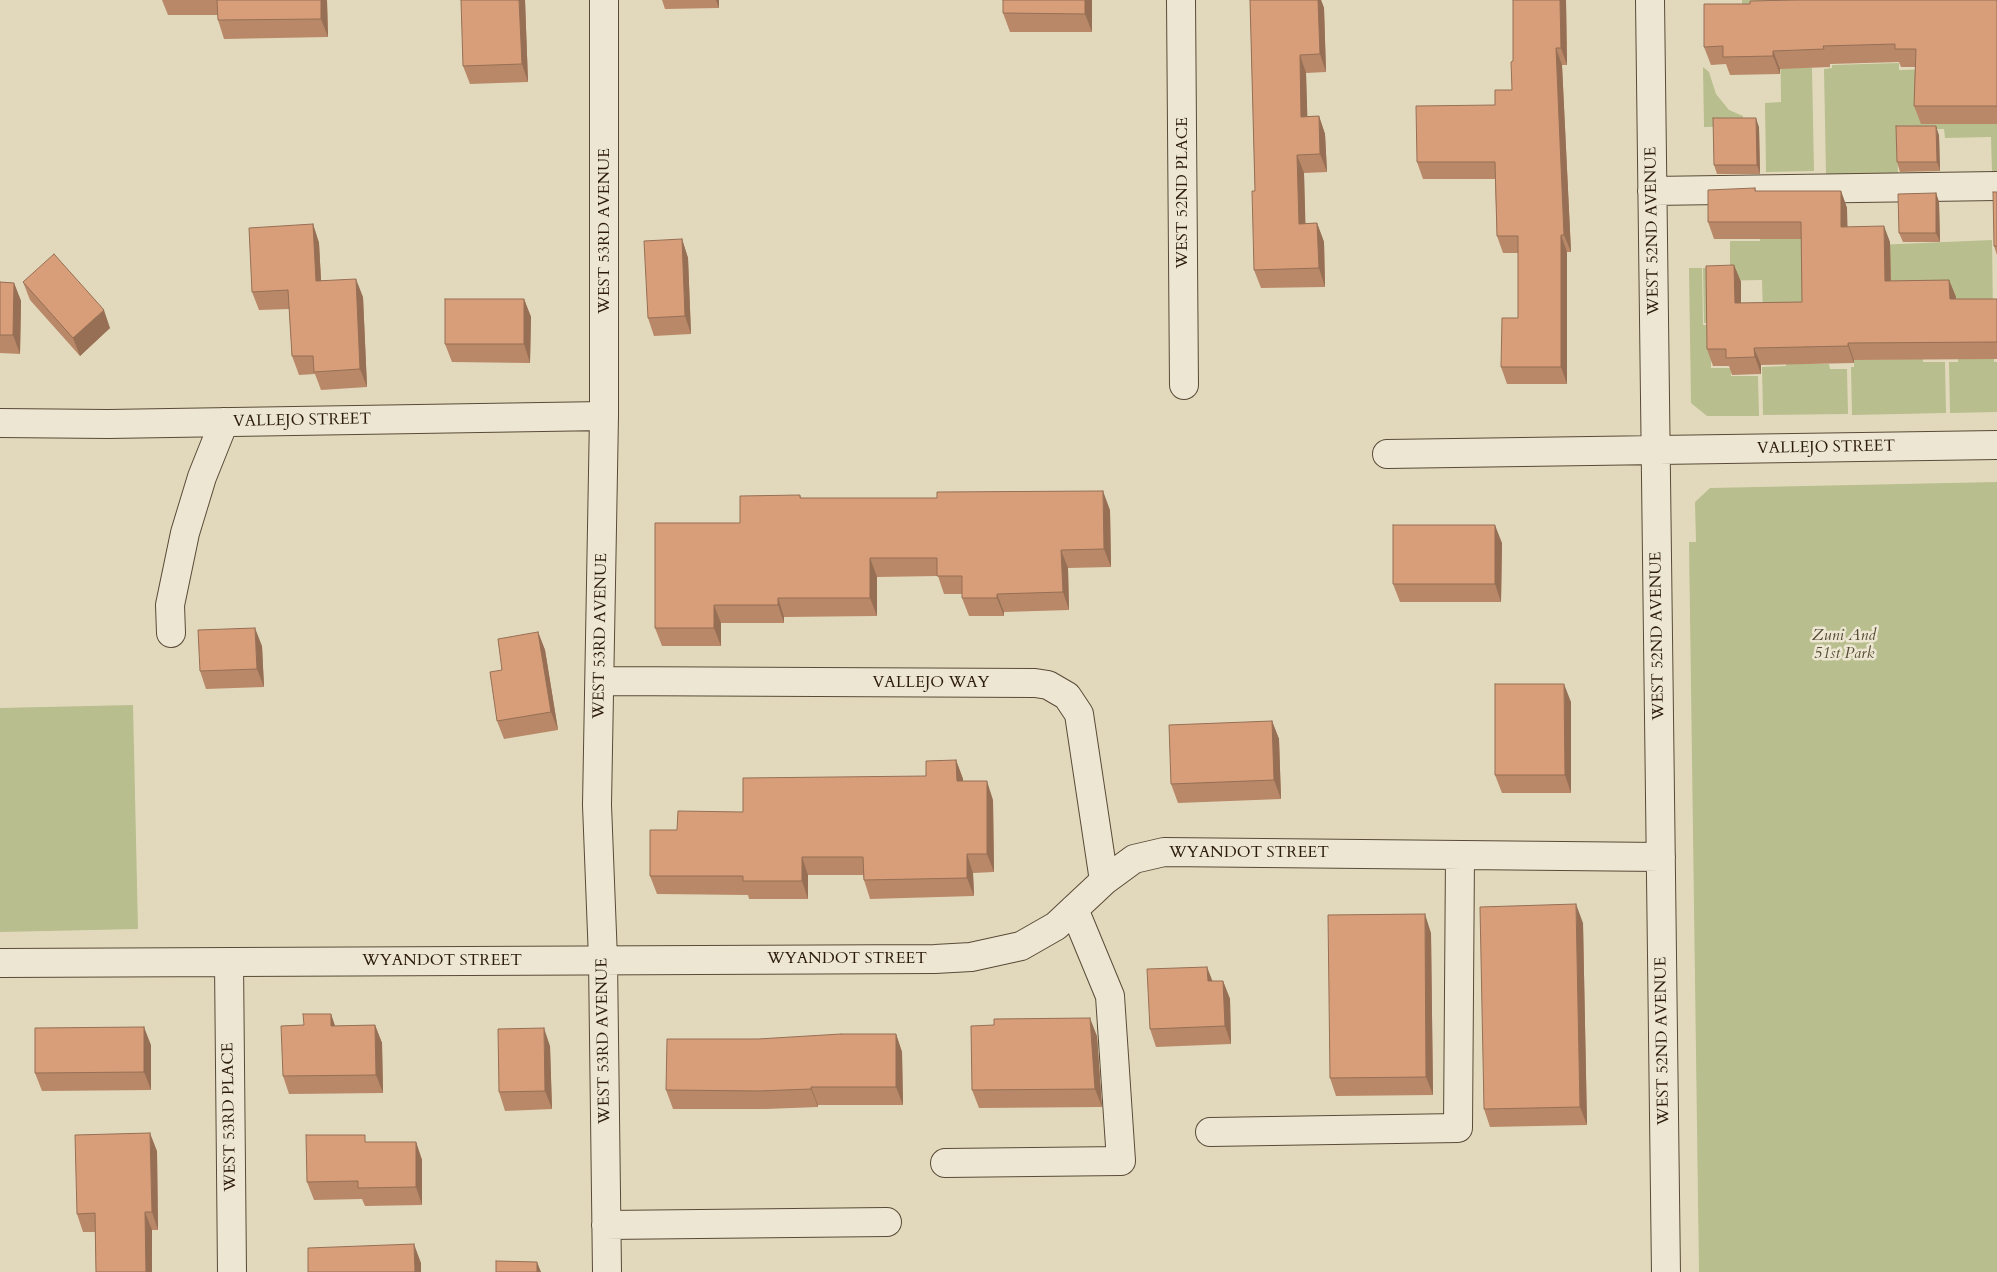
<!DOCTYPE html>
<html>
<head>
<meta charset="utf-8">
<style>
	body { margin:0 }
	canvas { display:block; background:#e2d9bc }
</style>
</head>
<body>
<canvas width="1997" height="1272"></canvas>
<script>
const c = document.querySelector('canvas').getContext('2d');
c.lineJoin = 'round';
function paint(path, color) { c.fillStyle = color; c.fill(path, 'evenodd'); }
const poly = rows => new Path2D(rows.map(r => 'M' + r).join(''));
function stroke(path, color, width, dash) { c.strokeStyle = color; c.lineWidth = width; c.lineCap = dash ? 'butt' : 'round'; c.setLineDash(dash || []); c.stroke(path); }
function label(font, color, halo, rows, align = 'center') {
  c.font = font + ' Cardo,serif'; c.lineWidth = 5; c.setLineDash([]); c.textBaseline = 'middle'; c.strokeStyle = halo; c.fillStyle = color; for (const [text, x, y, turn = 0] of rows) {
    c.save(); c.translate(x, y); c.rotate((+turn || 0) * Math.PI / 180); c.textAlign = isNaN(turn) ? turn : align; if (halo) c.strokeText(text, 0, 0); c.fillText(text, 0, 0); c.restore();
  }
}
paint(poly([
	[1742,0,1851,0,1803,26,1804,68,1812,68,1814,171,1766,172,1765,103,1781,102,1780,18,1742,16],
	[1899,63,1899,70,1931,69,1997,88,1997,172,1992,172,1991,137,1945,138,1944,129,1897,130,1898,174,1826,175,1824,69,1832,68,1832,65],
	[1703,67,1709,72,1716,94,1729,110,1743,116,1743,126,1704,127],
	[1806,210,1809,364,1829,364,1830,369,1847,369,1848,414,1763,415,1762,367,1786,366,1785,317,1763,317,1762,280,1711,281,1712,323,1704,323,1703,268,1730,267,1730,241,1760,241,1760,211],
	[1992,240,1993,315,1957,309,1956,296,1904,297,1852,246],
	[1689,268,1702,268,1703,325,1711,325,1711,368,1731,368,1731,376,1758,376,1759,416,1707,416,1691,403],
	[1994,318,1994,362,1997,362,1997,412,1950,413,1949,362,1958,362,1958,359],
	[1923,359,1923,362,1945,362,1946,413,1852,415,1851,367,1854,367,1854,360],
	[1997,482,1997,1272,1699,1272,1689,542,1696,542,1695,502,1710,488],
	[133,705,138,929,0,932,0,708]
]), '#b8be8d');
const minor = poly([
	[604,0,604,416,597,805,603,959,607,1272],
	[1181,0,1184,385],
	[1650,0,1666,1272],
	[1652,191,1997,186],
	[0,423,108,424,604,416],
	[1387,454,1997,445],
	[171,633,170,605,185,533,202,477,224,422],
	[600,681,1035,683,1048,685,1067,696,1079,714,1104,881],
	[229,962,232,1272],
	[0,963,935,959,971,957,1021,946,1056,926,1104,881,1134,859,1164,852,1661,857],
	[1210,1132,1458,1128,1460,855],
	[945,1163,1121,1161,1110,996,1074,909],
	[606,1225,887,1222]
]);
stroke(minor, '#5a4b37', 30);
stroke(minor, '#ece6d3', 28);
paint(poly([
	[162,0,327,0,328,37,224,39,218,20,218,15,168,15],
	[525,0,528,82,470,84,463,66],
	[662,0,719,0,719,8,665,9],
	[1092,0,1092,32,1010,32,1003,13],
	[1250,0,1321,0,1324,8,1326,72,1306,73,1307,116,1319,116,1325,134,1327,172,1304,173,1305,224,1317,223,1324,242,1325,287,1261,288,1254,270,1255,191],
	[1513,0,1566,0,1567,65,1562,65,1571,252,1567,252,1567,384,1507,384,1501,367,1518,318,1518,253,1503,253,1497,236,1495,179,1423,179,1417,162,1495,105,1512,90,1513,61],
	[1997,0,1997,124,1921,124,1914,106,1915,67,1901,67,1899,62,1830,64,1830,67,1780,69,1780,74,1730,75,1726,64,1711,65,1704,47],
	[1759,127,1760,174,1717,174,1714,165],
	[1939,135,1940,171,1900,172,1897,162],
	[1755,188,1756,191,1841,191,1847,208,1847,227,1890,242,1891,281,1949,280,1956,297,1956,299,1997,299,1997,359,1854,360,1854,363,1761,365,1761,374,1732,375,1729,366,1713,366,1707,349,1734,265,1741,282,1741,303,1802,302,1801,239,1714,239,1708,222],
	[1997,192,1997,255,1994,246],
	[1936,193,1939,202,1940,242,1903,242,1899,233],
	[313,224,319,243,321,280,363,297,367,387,321,390,315,374,299,375,292,356,289,309,259,310,252,292],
	[682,239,688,258,691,334,654,336,648,318],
	[0,282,14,283,21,301,20,354,0,353],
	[23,282,110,328,80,356,30,300],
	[524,299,531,317,530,363,452,362,445,344],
	[800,495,801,498,1110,510,1111,567,1068,568,1069,610,1004,612,1004,616,969,616,962,598,962,594,944,594,938,576,877,577,877,616,784,617,784,623,721,623,721,646,662,646,655,628,740,523],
	[1502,543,1501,602,1400,602,1393,584],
	[538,632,545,650,558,730,504,739,497,721,502,670],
	[262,646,264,687,206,689,200,671],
	[1571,702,1571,793,1502,793,1495,775],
	[1272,721,1279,739,1281,799,1178,803,1171,784],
	[956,760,963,779,963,781,993,800,994,872,973,873,974,896,870,899,864,880,863,875,808,875,808,899,749,899,748,895,657,894,650,876,677,830,743,812,926,776],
	[1583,923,1587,1125,1490,1127,1484,1109],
	[1431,933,1433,1095,1336,1096,1330,1078],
	[1207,967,1212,981,1223,981,1230,999,1231,1044,1156,1047,1150,1029],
	[331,1014,335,1026,375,1025,382,1043,383,1093,289,1094,283,1076,304,1025],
	[994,1025,1097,1036,1102,1107,979,1108,972,1090],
	[896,1034,902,1052,903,1105,818,1105,818,1107,766,1109,673,1109,666,1090,758,1039],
	[151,1045,151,1090,42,1091,35,1073],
	[550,1046,552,1109,505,1111,499,1092],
	[367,1142,416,1142,422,1160,422,1205,365,1206,362,1199,314,1200,307,1182],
	[157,1151,158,1230,152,1230,152,1272,96,1272,95,1232,83,1232,77,1214]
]), '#b98868');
paint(poly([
	[321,0,327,0,328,37,321,19],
	[519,0,525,0,528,82,522,64],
	[716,0,719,0,719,8],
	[1085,0,1092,0,1092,32,1085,14],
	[1318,0,1321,0,1324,8,1326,72,1320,54],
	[1560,0,1566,0,1567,65,1561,48],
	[1556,48,1562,65,1571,252,1564,235],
	[1773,51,1780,69,1780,74,1773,56],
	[1300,55,1306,73,1308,135,1301,117],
	[1319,116,1325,134,1327,172,1320,154],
	[1756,118,1759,127,1760,174,1757,165],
	[1936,126,1939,135,1940,171,1937,162],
	[1297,155,1304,173,1306,242,1299,224],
	[1841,191,1847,208,1848,244,1841,227],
	[1936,193,1939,202,1940,242,1936,233],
	[1317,223,1324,242,1325,287,1319,268],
	[313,224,319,243,322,299,316,281],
	[1884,226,1890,242,1891,298,1885,281],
	[1561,235,1567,252,1567,384,1561,367],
	[682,239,688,258,691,334,685,316],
	[1734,265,1741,282,1741,320,1735,303],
	[356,279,363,297,367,387,360,369],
	[1949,280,1956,297,1956,316,1950,299],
	[14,283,21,301,20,354,13,335],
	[524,299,531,317,530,363,524,344],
	[104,310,110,328,80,356,73,338],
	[1848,343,1854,360,1854,363,1848,346],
	[1754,348,1761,365,1761,374,1755,357],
	[1103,491,1110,510,1111,567,1104,549],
	[1495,525,1502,543,1501,602,1495,584],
	[1061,550,1068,568,1069,610,1063,592],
	[870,558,877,577,877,616,870,598],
	[997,594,1004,612,1004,616,997,598],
	[778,598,784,617,784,623,778,605],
	[714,605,721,623,721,646,714,628],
	[255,628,262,646,264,687,257,669],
	[538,632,545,650,558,730,551,712],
	[1564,684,1571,702,1571,793,1565,775],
	[1272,721,1279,739,1281,799,1274,780],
	[956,760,963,779,963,800,957,781],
	[987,781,993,800,994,872,987,854],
	[967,854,973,873,974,896,967,878],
	[802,857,808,875,808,899,802,881],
	[1576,904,1583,923,1587,1125,1580,1107],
	[1425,914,1431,933,1433,1095,1426,1077],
	[1207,967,1214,985,1208,981],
	[1223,981,1230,999,1231,1044,1225,1026],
	[331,1014,337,1032,331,1026],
	[1090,1018,1097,1036,1102,1107,1095,1089],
	[375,1025,382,1043,383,1093,376,1075],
	[144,1027,151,1045,151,1090,144,1072],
	[544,1028,550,1046,552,1109,545,1091],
	[896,1034,902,1052,903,1105,896,1087],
	[811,1087,818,1105,818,1107,811,1089],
	[150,1133,157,1151,158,1230,152,1212],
	[416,1142,422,1160,422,1205,416,1187],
	[145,1212,152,1230,152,1272,146,1272],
	[414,1244,421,1263,421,1272,415,1272],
	[537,1262,541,1272,537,1272]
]), '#966f55');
const building = poly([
	[217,0,321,0,321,19,218,20,217,0],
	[461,0,519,0,522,64,463,66,461,0],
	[1003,0,1085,0,1085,14,1003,13,1003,0],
	[1250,0,1318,0,1320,54,1300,55,1301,117,1319,116,1320,154,1297,155,1299,224,1317,223,1319,268,1254,270,1252,191,1255,191,1250,0],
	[1513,0,1560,0,1561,48,1556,48,1564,235,1561,235,1561,367,1501,367,1502,318,1518,318,1518,236,1497,236,1495,162,1417,162,1416,106,1495,105,1495,90,1512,90,1511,62,1513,61,1513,0],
	[1795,0,1997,0,1997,106,1914,106,1916,49,1895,49,1895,44,1823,46,1824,49,1773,51,1773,56,1723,57,1723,46,1704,47,1704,4,1750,4,1750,1,1795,0],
	[1713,118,1756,118,1757,165,1714,165,1713,118],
	[1896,126,1936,126,1937,162,1897,162,1896,126],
	[1755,188,1755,191,1841,191,1841,227,1884,226,1885,281,1949,280,1950,299,1997,299,1997,342,1848,343,1848,346,1754,348,1755,357,1726,358,1726,349,1707,349,1706,266,1734,265,1735,303,1802,302,1801,222,1708,222,1708,190,1755,188],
	[1993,192,1997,192,1997,246,1994,246,1993,192],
	[1936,193,1936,233,1899,233,1898,194,1936,193],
	[313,224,316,281,356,279,360,369,314,372,313,356,292,356,288,290,252,292,249,228,313,224],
	[682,239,685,316,648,318,644,241,682,239],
	[54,254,104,310,73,338,23,282,54,254],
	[0,282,14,283,13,335,0,335,0,282],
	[445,299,524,299,524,344,445,344,445,299],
	[1103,491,1104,549,1061,550,1063,592,997,594,997,598,962,598,962,576,937,576,937,558,870,558,870,598,778,598,778,605,714,605,714,628,655,628,655,523,740,523,740,496,800,495,800,498,937,498,937,492,1103,491],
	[1393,525,1495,525,1495,584,1393,584,1393,525],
	[255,628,257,669,200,671,198,630,255,628],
	[538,632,551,712,497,721,490,672,502,670,498,639,538,632],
	[1495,684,1564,684,1565,775,1495,775,1495,684],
	[1272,721,1274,780,1171,784,1169,725,1272,721],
	[956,760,957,781,987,781,987,854,967,854,967,878,864,880,863,857,802,857,802,881,743,881,743,876,650,876,650,830,677,830,678,811,743,812,743,778,926,776,926,761,956,760],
	[1576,904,1580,1107,1484,1109,1480,907,1576,904],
	[1425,914,1426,1077,1330,1078,1328,915,1425,914],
	[1207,967,1208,981,1223,981,1225,1026,1150,1029,1147,969,1207,967],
	[303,1014,331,1014,331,1026,375,1025,376,1075,283,1076,281,1026,304,1025,303,1014],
	[1090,1018,1095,1089,972,1090,971,1026,994,1025,994,1019,1090,1018],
	[144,1027,144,1072,35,1073,35,1028,144,1027],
	[544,1028,545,1091,499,1092,498,1029,544,1028],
	[841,1034,896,1034,896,1087,811,1087,811,1089,759,1091,666,1090,667,1039,758,1039,841,1034],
	[150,1133,152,1212,145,1212,146,1272,96,1272,95,1213,77,1214,75,1135,150,1133],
	[306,1135,365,1135,365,1142,416,1142,416,1187,358,1188,358,1181,307,1182,306,1135],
	[414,1244,415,1272,308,1272,308,1248,414,1244],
	[496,1261,537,1262,537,1272,496,1272,496,1261]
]);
paint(building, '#d79e79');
stroke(building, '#966f55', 1);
label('16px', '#2d1c0b', '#ece6d3', [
	["WEST 52ND PLACE",1183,193,-90],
	["WEST 53RD AVENUE",605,231,-90],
	["WEST 52ND AVENUE",1653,231,-91],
	["VALLEJO STREET",302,421,-1],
	["VALLEJO STREET",1826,448,-1],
	["WEST 53RD AVENUE",601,636,-89],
	["WEST 52ND AVENUE",1658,636,-91],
	["VALLEJO WAY",931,683],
	["WYANDOT STREET",1249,853],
	["WYANDOT STREET",847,959],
	["WYANDOT STREET",442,961],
	["WEST 53RD AVENUE",604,1041,-91],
	["WEST 52ND AVENUE",1663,1041,-91],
	["WEST 53RD PLACE",230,1117,-91]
]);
label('italic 16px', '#574d32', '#ece6d3', [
	["Zuni And",1844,636],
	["51st Park",1844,654]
]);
</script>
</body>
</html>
